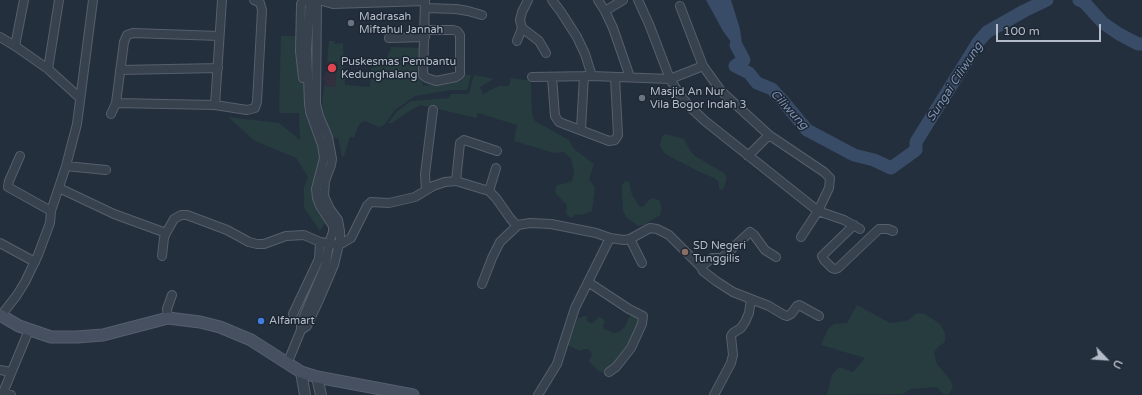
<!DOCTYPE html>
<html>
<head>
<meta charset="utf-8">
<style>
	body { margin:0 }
	#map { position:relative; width:1142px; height:395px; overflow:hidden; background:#242f3e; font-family:"Varela Round",sans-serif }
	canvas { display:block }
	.north { position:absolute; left:1086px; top:339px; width:40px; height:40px; -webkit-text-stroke:3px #1d2633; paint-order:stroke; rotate:115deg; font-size:11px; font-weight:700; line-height:16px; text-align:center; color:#b4bcc9 }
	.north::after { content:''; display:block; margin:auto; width:14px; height:18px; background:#b4bcc9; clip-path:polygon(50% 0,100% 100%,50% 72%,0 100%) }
	.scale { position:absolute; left:996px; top:24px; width:105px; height:18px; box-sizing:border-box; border:2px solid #b4bcc9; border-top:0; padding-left:5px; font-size:12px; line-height:14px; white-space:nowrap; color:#b4bcc9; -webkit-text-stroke:3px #1d2633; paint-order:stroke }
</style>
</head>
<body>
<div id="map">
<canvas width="1142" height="395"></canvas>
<div class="north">U</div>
<div class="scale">100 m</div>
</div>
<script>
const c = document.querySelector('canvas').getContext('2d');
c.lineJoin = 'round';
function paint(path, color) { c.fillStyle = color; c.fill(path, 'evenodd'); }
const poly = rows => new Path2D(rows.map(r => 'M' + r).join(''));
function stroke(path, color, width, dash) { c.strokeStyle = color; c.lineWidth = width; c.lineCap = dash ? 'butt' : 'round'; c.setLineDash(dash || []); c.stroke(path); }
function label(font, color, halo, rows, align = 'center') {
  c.font = font + ' "Varela Round",sans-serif'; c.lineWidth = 3; c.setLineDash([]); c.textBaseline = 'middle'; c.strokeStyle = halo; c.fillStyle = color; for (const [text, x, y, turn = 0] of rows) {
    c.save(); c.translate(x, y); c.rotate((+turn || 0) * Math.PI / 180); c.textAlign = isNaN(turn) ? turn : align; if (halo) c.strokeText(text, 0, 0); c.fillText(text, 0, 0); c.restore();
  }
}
paint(poly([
	[327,61,338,61,335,87,324,86,326,81,323,80,324,74,326,74]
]), '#32303f');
paint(poly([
	[281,36,296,36,304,89,304,111,315,141,324,158,315,193,316,210,325,223,320,231,304,208,304,187,308,177,296,158,255,141,228,117,279,123,300,140,299,113,279,113],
	[329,41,334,41,335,44,343,43,345,85,370,87,371,68,386,64,388,53,391,50,391,47,421,48,423,86,461,81,462,75,471,75,467,90,450,90,415,96,395,110,384,125,379,127,365,121,362,122,359,125,354,137,350,137,344,156,342,157,338,138,334,138,323,113,322,103,324,86,335,87,338,62,327,61],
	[474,75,494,79,480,87,483,94,499,86,509,86,511,78,531,81,532,115,535,121,569,140,574,149,594,164,589,179,595,188,592,211,582,215,576,214,571,218,566,214,567,205,555,193,556,186,572,181,574,171,571,158,563,152,554,153,514,141,517,125,478,113,476,118,421,105,411,110,392,123,388,123,396,112,411,101,449,98,451,94,469,94],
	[665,134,684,139,690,150,695,156,724,173,727,178,723,190,719,189,719,183,716,179,700,172,667,155,662,150,660,145,662,136],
	[625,181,629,182,632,195,640,207,644,206,649,200,652,198,659,200,662,208,660,215,644,225,638,226,627,218,623,211,622,193,622,185],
	[857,305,890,323,907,321,917,313,925,314,940,324,945,333,945,342,938,347,934,353,937,364,951,381,953,387,949,394,943,394,937,387,911,389,903,394,827,395,832,375,839,367,853,372,865,358,821,345,828,329,834,324,847,323],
	[639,313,640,325,616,366,604,373,597,370,589,361,592,355,591,352,588,349,583,349,580,351,567,345,578,318,585,316,587,317,587,321,590,323,593,323,599,317,603,319,605,322,603,326,604,329,614,333,620,331,625,327,628,319,632,314]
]), '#263c3f');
paint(poly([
	[706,0,731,0,740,29,744,60,723,31]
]), '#394c67');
stroke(poly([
	[1079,0,1084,2,1103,23,1119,34,1138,44,1142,44],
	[736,45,744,60,735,66,749,73,757,83,772,89,782,100,807,130,854,155,874,160,891,168,916,150,916,142,979,41,987,32,1024,11,1047,0]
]), '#394c67', 13);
const minor = poly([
	[319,0,333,4,425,1],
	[528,0,522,12,520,20,522,28,539,41,546,53],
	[552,0,561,12,577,37,585,54,592,76],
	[598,0,605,11,613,28,630,77],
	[638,0,649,24,670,79,680,95,690,107,705,121,818,211,844,220,860,229],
	[680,6,703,66,721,91,769,135,824,172,830,178,829,188,818,211,801,237],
	[425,8,456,9,468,11,482,15],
	[605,11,623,0],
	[425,30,453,30,457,31,460,35,460,74,456,77,436,81,427,78,423,75,425,0],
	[0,37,15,46,48,69,80,98],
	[389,38,425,37],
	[517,41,522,28],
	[15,46,24,0],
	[48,69,59,0],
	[120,70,218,68],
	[532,77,592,76,670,79,703,66],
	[552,77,555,116,559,122,609,141,615,140,618,135,615,77],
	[303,78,300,51,301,4,304,0],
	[116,103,215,105,247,110,255,108,257,102,262,10,260,3,254,0],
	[215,105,222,0],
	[111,114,116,103,124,42,127,35,133,33,219,36],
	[581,129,584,76],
	[20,156,9,181,8,187,51,211],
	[748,156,769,135],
	[66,166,106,170],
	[456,181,460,143,464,140,497,151],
	[59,188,114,214,166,233,164,238,162,256],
	[426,190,425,174,433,110],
	[489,191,496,168],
	[854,225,822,256,824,260,832,268,835,269,838,268,879,229,888,229,893,231],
	[166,233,174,219,181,215,187,215,227,230,249,242,257,244,264,244,286,236,304,235,320,242,339,245,351,238,367,206,371,202,389,203,415,197,433,186,445,182,456,181,489,191,496,198,510,218,515,224,518,225,530,223,551,224,596,233,610,238,624,240,630,239,650,228,657,229,669,235,701,267,703,271,716,281,733,292,769,306,784,315,787,316,791,314,797,306,799,305,819,316],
	[630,239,642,263],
	[0,243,35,262],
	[701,267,712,258,722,258,750,232,754,235,765,250,776,257],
	[588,282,629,309,643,316,642,324,631,348,616,367,609,372],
	[482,284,492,258,500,242,518,225],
	[293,314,319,259,320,242],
	[0,317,17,295,25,282,38,255,50,223,51,211,66,166,77,124,93,0],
	[168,318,167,309,172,295],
	[301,330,307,326,319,300,334,265,340,240,340,231,338,220,330,209,324,196,325,181,331,165,332,159,328,137,319,116,316,104,317,0],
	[287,364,301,330,301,323,326,264,329,243,333,232,333,226,320,206,317,198,316,189,324,158,322,145,310,112,309,104,307,50,310,0],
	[0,370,11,372],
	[3,392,11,395],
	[2,395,29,330],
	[538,395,557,364,575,308,610,238],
	[714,395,731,363,733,355,731,336,733,333,741,328,745,322,749,313,751,299]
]);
const tertiary = poly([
	[301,372,305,395],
	[317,377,321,395]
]);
const secondary = poly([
	[0,315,19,326,51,337,77,337,103,335,168,318,200,322,220,327,251,340,301,372,317,377,413,395]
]);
stroke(minor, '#565f6c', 10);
stroke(tertiary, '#565f6c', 12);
stroke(secondary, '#565f6c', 13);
stroke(minor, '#38414e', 8);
stroke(tertiary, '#38414e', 10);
stroke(secondary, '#465061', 11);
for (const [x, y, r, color] of [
	[351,23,4,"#6b7280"],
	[332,68,5,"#e0444e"],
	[642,98,4,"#6b7280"],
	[685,252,4,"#8d6e63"],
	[261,321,4,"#3f7fe0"]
]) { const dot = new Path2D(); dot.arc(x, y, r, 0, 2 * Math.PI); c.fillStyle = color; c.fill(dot); stroke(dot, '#1d2633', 1.5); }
label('11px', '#b4bcc9', '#1d2633', [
	["Madrasah",359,17],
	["Miftahul Jannah",359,30],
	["Puskesmas Pembantu",341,62],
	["Kedunghalang",341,75],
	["Masjid An Nur",650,92],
	["Vila Bogor Indah 3",650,105],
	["SD Negeri",693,246],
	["Tunggilis",693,259],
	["Alfamart",269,321]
], 'left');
label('italic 12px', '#7c92b1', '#1d2633', [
	["Sungai Ciliwung",955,82,-57],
	["Ciliwung",789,110,47]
]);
</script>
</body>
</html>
